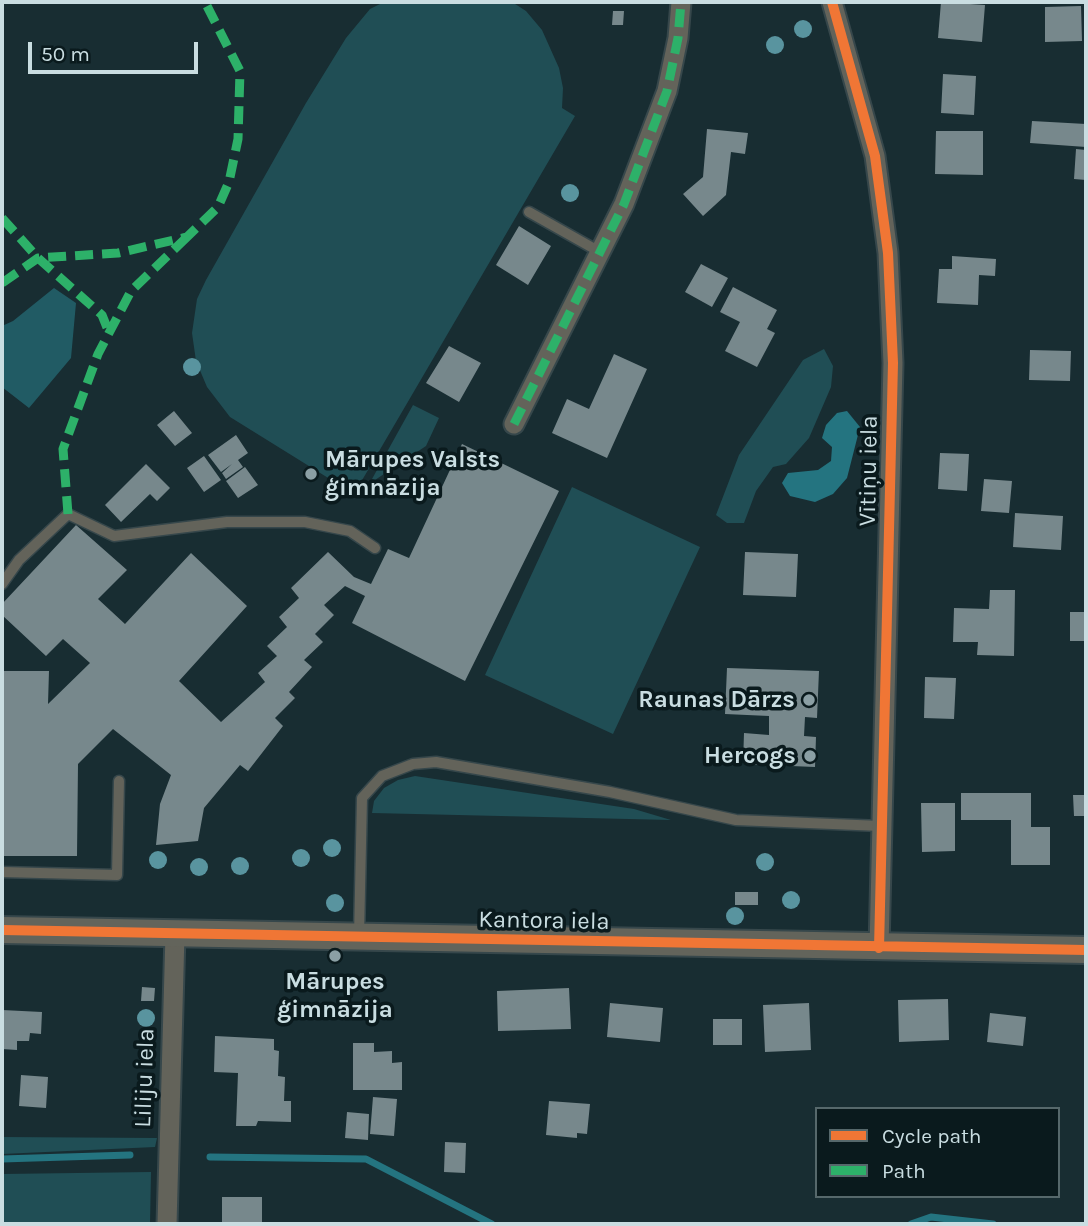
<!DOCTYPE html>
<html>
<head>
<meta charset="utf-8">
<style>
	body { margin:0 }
	#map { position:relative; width:1088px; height:1226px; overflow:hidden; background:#182d32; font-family:Karla,sans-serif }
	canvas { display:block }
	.frame { position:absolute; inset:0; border:4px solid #c9dde1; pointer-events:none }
	.legend { position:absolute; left:815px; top:1107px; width:245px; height:91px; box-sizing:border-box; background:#0a1a1d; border:2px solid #56686b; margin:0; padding:9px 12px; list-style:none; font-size:21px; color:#c9dde1 }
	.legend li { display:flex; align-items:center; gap:14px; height:35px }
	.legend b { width:35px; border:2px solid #56686b }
	.scale { position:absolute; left:28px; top:42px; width:170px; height:32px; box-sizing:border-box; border:4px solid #c9dde1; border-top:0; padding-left:9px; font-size:21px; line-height:24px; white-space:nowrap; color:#c9dde1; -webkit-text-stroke:5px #0a1a1d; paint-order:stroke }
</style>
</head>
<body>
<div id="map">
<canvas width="1088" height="1226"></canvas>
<div class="frame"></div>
<ul class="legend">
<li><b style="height:9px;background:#f07635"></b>Cycle path</li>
<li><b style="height:9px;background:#2db169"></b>Path</li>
</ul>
<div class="scale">50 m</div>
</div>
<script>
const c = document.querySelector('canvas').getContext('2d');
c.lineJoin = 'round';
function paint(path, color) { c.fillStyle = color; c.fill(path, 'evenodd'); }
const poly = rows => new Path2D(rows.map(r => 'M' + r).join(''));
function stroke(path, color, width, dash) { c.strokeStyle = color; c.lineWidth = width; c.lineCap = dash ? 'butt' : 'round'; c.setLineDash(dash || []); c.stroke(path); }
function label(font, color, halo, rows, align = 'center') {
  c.font = font + ' Karla,sans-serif'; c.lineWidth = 7; c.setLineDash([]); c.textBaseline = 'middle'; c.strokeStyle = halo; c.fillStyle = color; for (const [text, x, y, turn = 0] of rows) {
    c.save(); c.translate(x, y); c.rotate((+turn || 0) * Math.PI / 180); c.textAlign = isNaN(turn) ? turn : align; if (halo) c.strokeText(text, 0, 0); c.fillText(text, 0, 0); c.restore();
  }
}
paint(poly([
	[384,2,512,2,526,11,542,30,559,68,563,88,562,108,575,116,354,494,230,417,207,387,196,361,192,333,197,299,206,280,306,103,346,38,370,9],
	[824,349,833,366,831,387,809,438,786,464,773,467,756,491,744,523,727,523,716,515,739,455,803,360],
	[413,405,439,418,426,446,375,480,372,479],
	[572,487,700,547,613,734,485,675],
	[415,776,634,809,671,820,372,813,374,801,384,788,398,780],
	[2,1137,157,1138,155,1147,2,1154],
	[151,1172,150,1224,2,1224,2,1174]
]), '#204e55');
paint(poly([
	[54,288,76,303,71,358,29,408,2,387,2,326,13,321]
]), '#215b64');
paint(poly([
	[847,411,860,427,847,478,833,494,815,502,790,496,782,483,788,473,818,470,831,461,832,447,822,438,826,425,837,413]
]), '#247480');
stroke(poly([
	[210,1157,366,1159,492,1224],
	[2,1159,130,1155],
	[911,1224,931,1217,993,1224]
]), '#247480', 7);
paint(poly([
	[941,2,985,5,982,42,938,38],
	[1081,6,1082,41,1045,42,1045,7],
	[613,11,624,11,623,25,612,25],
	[943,74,976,76,974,115,941,113],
	[1032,121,1086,124,1086,147,1030,143],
	[707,129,748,133,745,154,731,152,726,195,703,216,683,194,703,177],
	[936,131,983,131,983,175,935,174],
	[1076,149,1086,150,1086,180,1074,179],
	[519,226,551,246,528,285,496,265],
	[952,256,996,259,995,276,979,275,978,305,937,303,939,269,952,269],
	[701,264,728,278,712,307,685,292],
	[733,287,777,310,767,329,775,333,757,367,725,351,740,322,720,312],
	[449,346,481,363,459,402,426,383],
	[1030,350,1071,351,1070,381,1029,380],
	[614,354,647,369,607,458,552,433,567,399,589,409],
	[174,411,192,433,175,446,157,425],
	[236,435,248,453,238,460,243,467,226,479,222,473,232,464,221,472,208,455],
	[462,444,559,491,465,681,352,623,365,596,345,586,324,605,334,615,315,634,323,642,304,660,312,667,289,692,295,698,275,718,283,726,248,771,240,765,204,808,198,841,156,845,160,804,171,775,113,729,78,764,77,856,2,856,2,671,49,671,48,704,90,663,63,639,46,656,2,615,2,604,76,525,127,570,98,599,125,624,191,553,247,606,179,681,221,722,265,682,258,673,277,656,267,646,287,627,279,617,299,598,291,588,328,552,354,577,371,584,388,549,409,558],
	[940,453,969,454,967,491,938,489],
	[204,456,221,480,204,492,187,468],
	[146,464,170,488,157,501,150,494,121,522,105,505],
	[245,467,258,485,238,498,226,481],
	[984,479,1012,481,1009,513,981,511],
	[1015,513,1063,516,1061,550,1013,547],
	[745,552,798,554,796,597,743,595],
	[990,590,1015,590,1014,656,977,655,978,642,953,642,954,608,989,609],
	[1070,612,1086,612,1086,641,1070,641],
	[727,668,819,671,817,718,805,717,804,736,816,737,815,767,743,764,744,733,769,735,769,716,725,714],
	[925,677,956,678,954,719,924,718],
	[961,793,1031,793,1031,827,1050,827,1050,865,1011,865,1011,820,961,820],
	[1073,795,1086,795,1086,816,1074,816],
	[921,803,955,803,955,851,922,852],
	[735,892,758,892,758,905,735,905],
	[142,987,155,988,154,1001,141,1001],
	[569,988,571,1029,498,1031,497,991],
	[948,999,949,1040,899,1042,898,1000],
	[610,1003,663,1008,660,1042,607,1037],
	[809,1003,811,1050,765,1052,763,1005],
	[2,1010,42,1012,41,1034,30,1033,29,1041,17,1041,17,1050,2,1049],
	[990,1013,1026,1017,1023,1046,987,1042],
	[713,1019,742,1019,742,1045,713,1045],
	[215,1036,274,1039,274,1050,279,1051,278,1076,285,1077,284,1101,291,1101,291,1122,258,1121,256,1126,236,1126,238,1073,214,1072],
	[353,1043,374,1043,374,1052,392,1051,392,1063,402,1062,402,1090,353,1090],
	[21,1075,48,1077,46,1108,19,1106],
	[373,1097,397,1099,394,1136,370,1134],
	[549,1101,590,1104,587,1134,577,1133,577,1138,546,1135],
	[347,1112,369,1114,368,1140,345,1138],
	[445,1142,466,1143,465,1173,444,1172],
	[222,1197,262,1197,262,1224,222,1224]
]), '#77888c');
const lane = poly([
	[529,212,600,252],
	[2,584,19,560,68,514,114,536,227,522,305,522,350,531,375,548],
	[2,872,117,875,119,781],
	[359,936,362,798,382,776,413,764,436,762,610,792,736,820,881,826]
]);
const street = poly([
	[832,2,875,156,888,253,893,363,879,948],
	[514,424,624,204,667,91,678,38,681,2],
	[167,1224,175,934]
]);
const secondary = poly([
	[2,930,1086,950]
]);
stroke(lane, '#36474b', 13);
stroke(street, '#36474b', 23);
stroke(secondary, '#36474b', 30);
stroke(lane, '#63635a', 10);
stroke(street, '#63635a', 19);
stroke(secondary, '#63645b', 26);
stroke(poly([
	[2,218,38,258,102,315,110,335],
	[2,283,38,258,118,253,187,237,218,207,229,182,238,139,240,71,205,2],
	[514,424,624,204,667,91,678,38,681,2],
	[68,514,63,449,98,354,131,291,187,237]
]), '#2db169', 9, [18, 9]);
stroke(poly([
	[832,2,875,156,888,253,893,363,879,948],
	[2,930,1086,950]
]), '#f07635', 10);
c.fillStyle = '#59949f';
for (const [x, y] of [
	[803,29],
	[775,45],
	[570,193],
	[192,367],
	[332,848],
	[301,858],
	[158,860],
	[765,862],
	[240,866],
	[199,867],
	[791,900],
	[335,903],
	[735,916],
	[146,1018]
]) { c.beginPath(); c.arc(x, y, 9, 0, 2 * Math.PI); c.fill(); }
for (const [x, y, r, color] of [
	[311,474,7,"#8b9fa4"],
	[809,700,7,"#8b9fa4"],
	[810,756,7,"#8b9fa4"],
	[335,956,7,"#8b9fa4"]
]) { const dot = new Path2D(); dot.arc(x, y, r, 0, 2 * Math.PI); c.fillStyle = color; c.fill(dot); stroke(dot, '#0a1a1d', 2.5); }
label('bold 24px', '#c9dde1', '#0a1a1d', [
	["Mārupes Valsts",325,460,"left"],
	["ģimnāzija",325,488,"left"],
	["Raunas Dārzs",795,700],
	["Hercogs",796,756],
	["Mārupes",335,982,"center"],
	["ģimnāzija",335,1010,"center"]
], 'right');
label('24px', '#c9dde1', '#0a1a1d', [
	["Vītiņu iela",869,471,-89],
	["Kantora iela",544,921,1],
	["Liliju iela",145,1078,-88]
]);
</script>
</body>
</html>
